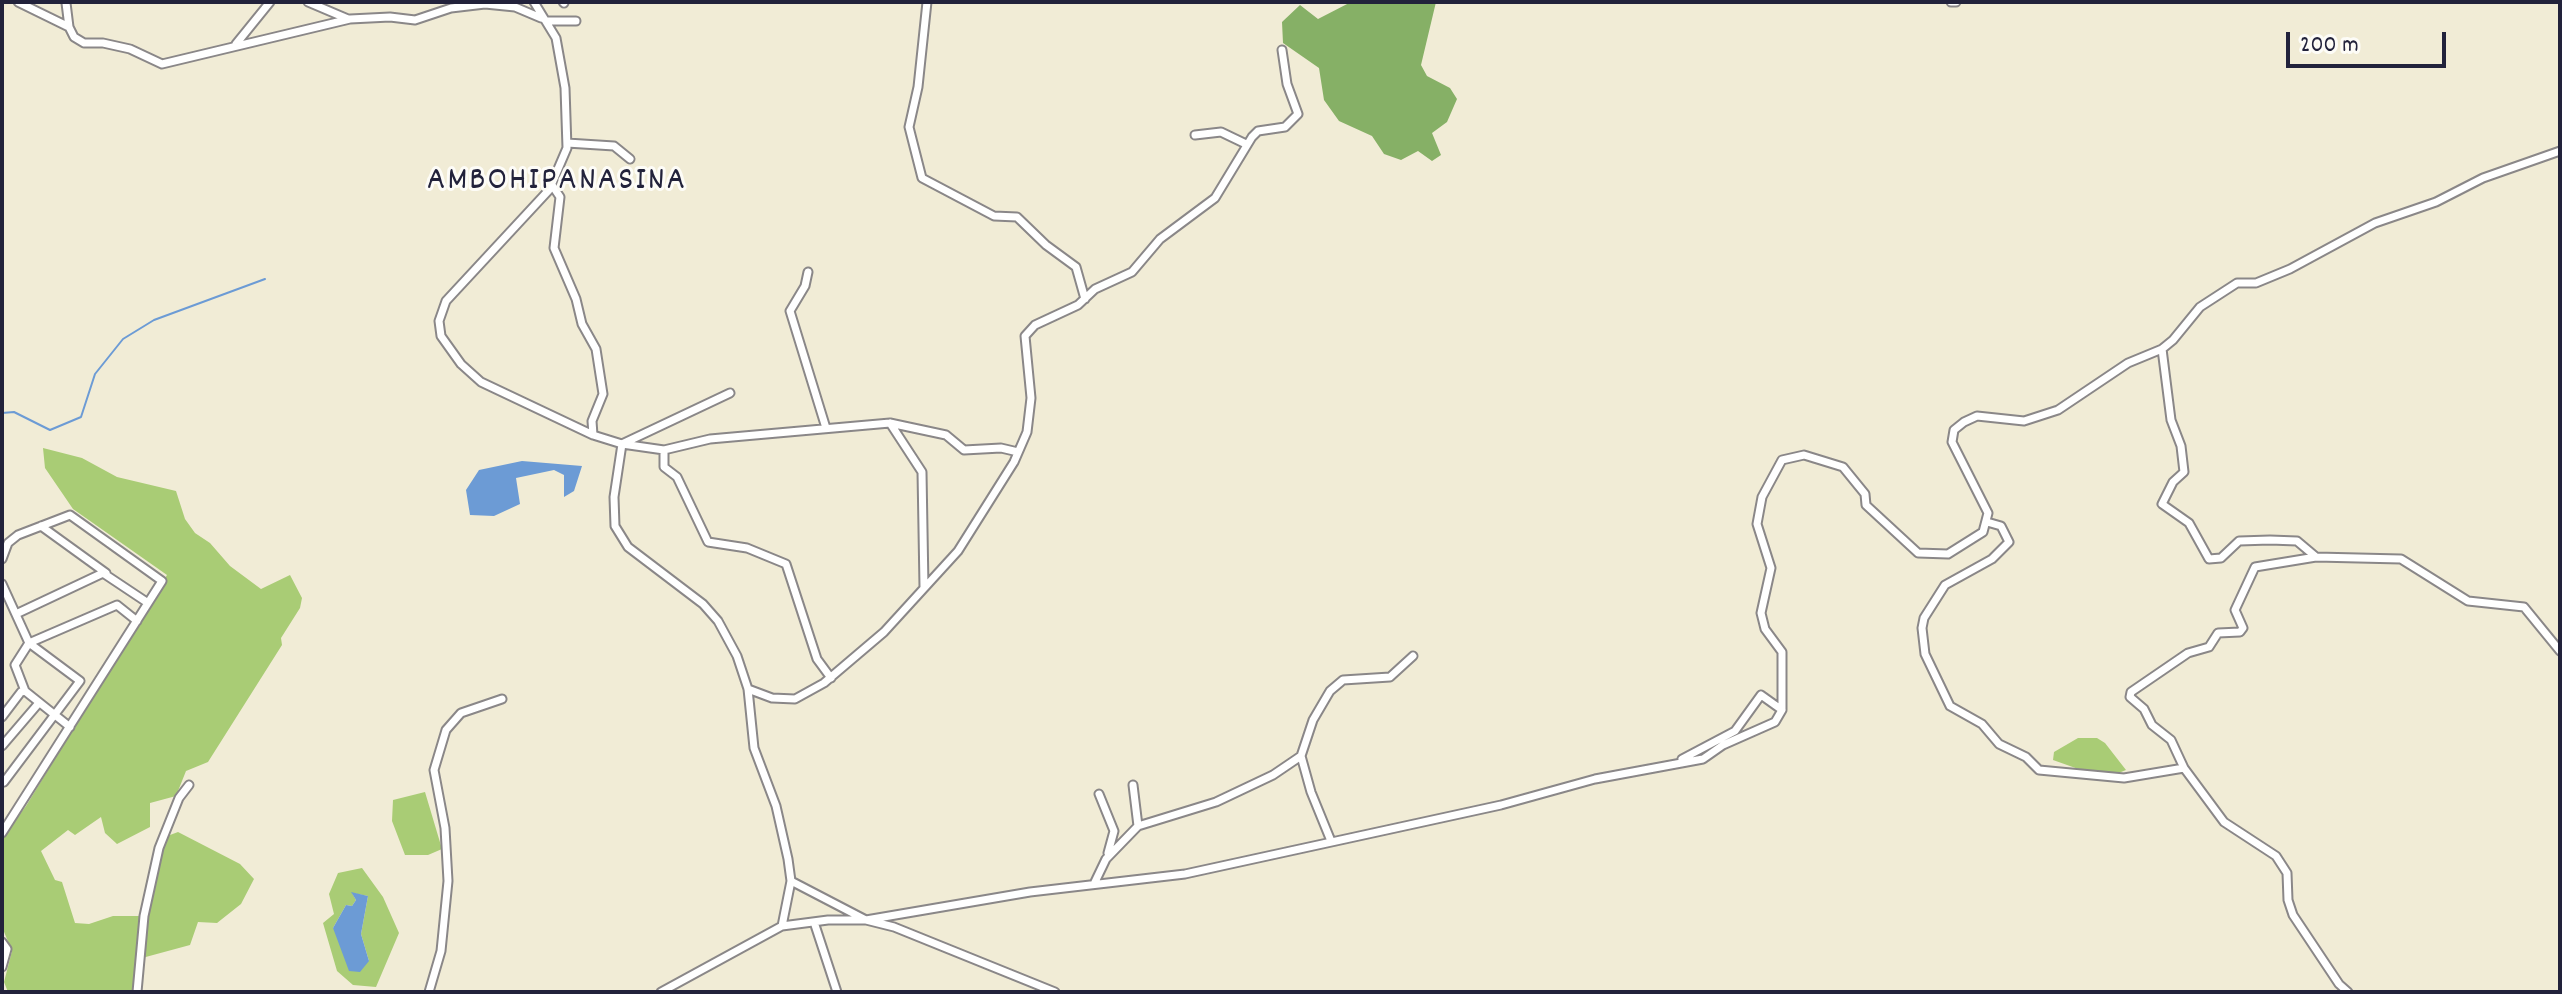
<!DOCTYPE html>
<html>
<head>
<meta charset="utf-8">
<style>
	body { margin:0 }
	#map { position:relative; width:2562px; height:994px; overflow:hidden; background:#f1ecd6; font-family:Dekko,sans-serif }
	canvas { display:block }
	.frame { position:absolute; inset:0; border:4px solid #22223b; pointer-events:none }
	.scale { position:absolute; left:2286px; top:32px; width:160px; height:36px; box-sizing:border-box; border:4px solid #22223b; border-top:0; padding-left:10px; font-size:24px; line-height:28px; white-space:nowrap; color:#22223b; -webkit-text-stroke:6px #fdfcf7; paint-order:stroke }
</style>
</head>
<body>
<div id="map">
<canvas width="2562" height="994"></canvas>
<div class="frame"></div>
<div class="scale">200 m</div>
</div>
<script>
const c = document.querySelector('canvas').getContext('2d');
c.lineJoin = 'round';
function paint(path, color) { c.fillStyle = color; c.fill(path, 'evenodd'); }
const poly = rows => new Path2D(rows.map(r => 'M' + r).join(''));
function stroke(path, color, width, dash) { c.strokeStyle = color; c.lineWidth = width; c.lineCap = dash ? 'butt' : 'round'; c.setLineDash(dash || []); c.stroke(path); }
function label(font, color, halo, rows, align = 'center') {
  c.font = font + ' Dekko,sans-serif'; c.lineWidth = 6; c.setLineDash([]); c.textBaseline = 'middle'; c.strokeStyle = halo; c.fillStyle = color; for (const [text, x, y, turn = 0] of rows) {
    c.save(); c.translate(x, y); c.rotate((+turn || 0) * Math.PI / 180); c.textAlign = isNaN(turn) ? turn : align; if (halo) c.strokeText(text, 0, 0); c.fillText(text, 0, 0); c.restore();
  }
}
paint(poly([
	[43,448,82,458,117,477,176,491,185,519,195,533,210,543,230,566,261,589,290,575,302,598,300,608,281,638,282,645,208,762,186,771,176,796,150,803,150,827,117,844,105,833,101,817,75,835,68,830,41,851,55,880,62,882,75,923,89,924,113,916,140,916,133,992,8,992,4,982,12,951,2,927,2,838,26,806,167,575,73,509,45,468],
	[2078,738,2097,738,2105,743,2126,770,2116,774,2084,771,2053,760,2054,752],
	[425,792,442,849,428,855,405,855,392,821,393,800],
	[178,832,240,864,254,879,241,904,217,923,198,922,190,945,142,958,146,882,162,838],
	[362,868,383,897,399,933,376,987,353,985,337,971,323,923,334,914,329,894,338,873],
	[352,893,368,896,361,934,369,961,333,928,346,905,352,906,356,900]
]), '#a9cc75');
paint(poly([
	[1351,2,1436,2,1421,65,1427,76,1450,88,1457,99,1447,122,1432,133,1441,155,1432,161,1418,151,1401,160,1384,154,1372,136,1339,121,1324,100,1319,68,1283,43,1282,22,1300,5,1318,19]
]), '#86b066');
paint(poly([
	[522,461,582,466,574,491,564,497,564,475,554,470,516,478,520,504,494,516,470,515,466,490,479,470],
	[351,892,368,896,361,934,369,961,360,972,349,971,333,928,346,905,352,906,356,900]
]), '#6c9bd5');
stroke(poly([
	[2,413,14,412,50,430,81,417,95,374,123,339,154,320,265,279]
]), '#6c9bd5', 2);
const minor = poly([
	[18,2,69,27],
	[308,2,348,19],
	[534,2,556,38,565,88,567,148,549,190,446,301,439,321,441,336,461,364,481,382,593,435,622,444,614,497,615,526,628,547,703,604,718,621,737,656,748,689,754,748,776,806,788,859,791,881,782,926],
	[563,2,564,3],
	[927,2,918,87,909,127,922,178,994,216,1017,217,1046,245,1076,267,1085,299],
	[1951,2,1956,2],
	[66,3,69,27,74,37,84,43,103,43,130,49,162,64,350,19,390,17,415,20,451,8,485,4,515,7,541,18],
	[547,21,576,21],
	[236,44,270,2],
	[1195,135,1221,132,1246,144],
	[567,143,614,146,630,159],
	[552,185,560,197,554,248,576,299,582,324,596,349,603,394,592,421,593,435],
	[808,272,805,286,790,311,826,428],
	[2162,349,2171,420,2181,446,2184,472,2173,482,2162,504,2189,523,2209,559,2221,558,2239,541,2270,540,2297,541,2316,557,2401,559,2468,601,2524,607,2560,651],
	[890,423,922,472,924,587],
	[622,444,664,450,710,439,890,423,946,435,964,450,1001,448,1018,452],
	[622,444,730,393],
	[664,450,664,467,677,477,708,542,747,548,786,564,817,659,831,678],
	[1987,522,2001,526,2009,542,1992,559,1945,585,1924,618,1922,628,1925,654,1950,706,1982,724,1999,744,2026,757,2039,770,2124,778,2184,768],
	[41,526,106,573],
	[2316,557,2255,567,2235,610,2243,628,2240,632,2218,633,2209,647,2188,653,2131,692,2130,697,2144,709,2152,725,2171,740,2184,768,2224,822,2276,856,2287,873,2288,900,2293,915,2339,984,2348,992],
	[2,559,8,543,18,535,70,515,162,581,2,833],
	[2,584,29,643,80,681,4,782],
	[16,614,103,573,148,603],
	[748,689,772,698,795,699,824,683,884,632,958,551,1014,462,1027,432,1031,398,1025,336,1035,325,1078,305,1095,289,1132,272,1160,239,1215,198,1252,137,1258,131,1285,127,1298,114,1287,84,1282,50],
	[2,717,21,692,25,691],
	[70,727,25,691,15,665,29,643,117,605,137,621],
	[2,746,38,704],
	[1301,756,1311,792,1331,841],
	[1682,759,1735,731,1761,695,1782,710],
	[1133,785,1138,826],
	[1099,794,1114,831,1108,853],
	[791,881,866,920,1030,892,1185,874,1501,805,1595,779,1703,759,1723,745,1775,722,1782,710,1782,652,1765,629,1761,613,1771,568,1757,524,1762,497,1782,460,1804,455,1843,467,1865,494,1866,505,1918,553,1948,554,1983,532,1988,513,1952,442,1954,430,1964,422,1977,416,2024,421,2058,410,2128,363,2162,349,2173,340,2200,307,2237,283,2256,283,2290,269,2375,223,2436,202,2483,178,2560,151],
	[1094,884,1106,859,1138,826,1216,802,1273,775,1301,756,1313,720,1330,691,1343,680,1390,677,1413,656],
	[814,922,837,992],
	[2,942,7,949,2,967],
	[137,992,144,916,159,848,179,798,189,785],
	[429,992,441,951,448,881,445,828,434,770,446,730,461,713,502,699],
	[661,992,782,926,828,920,866,920,894,927,1055,992]
]);
stroke(minor, '#8a8788', 11);
stroke(minor, '#fff', 7);
c.letterSpacing = '2px';
label('34px', '#22223b', '#fdfcf7', [
	["AMBOHIPANASINA",557,183]
]);
c.letterSpacing = '0px';
</script>
</body>
</html>
